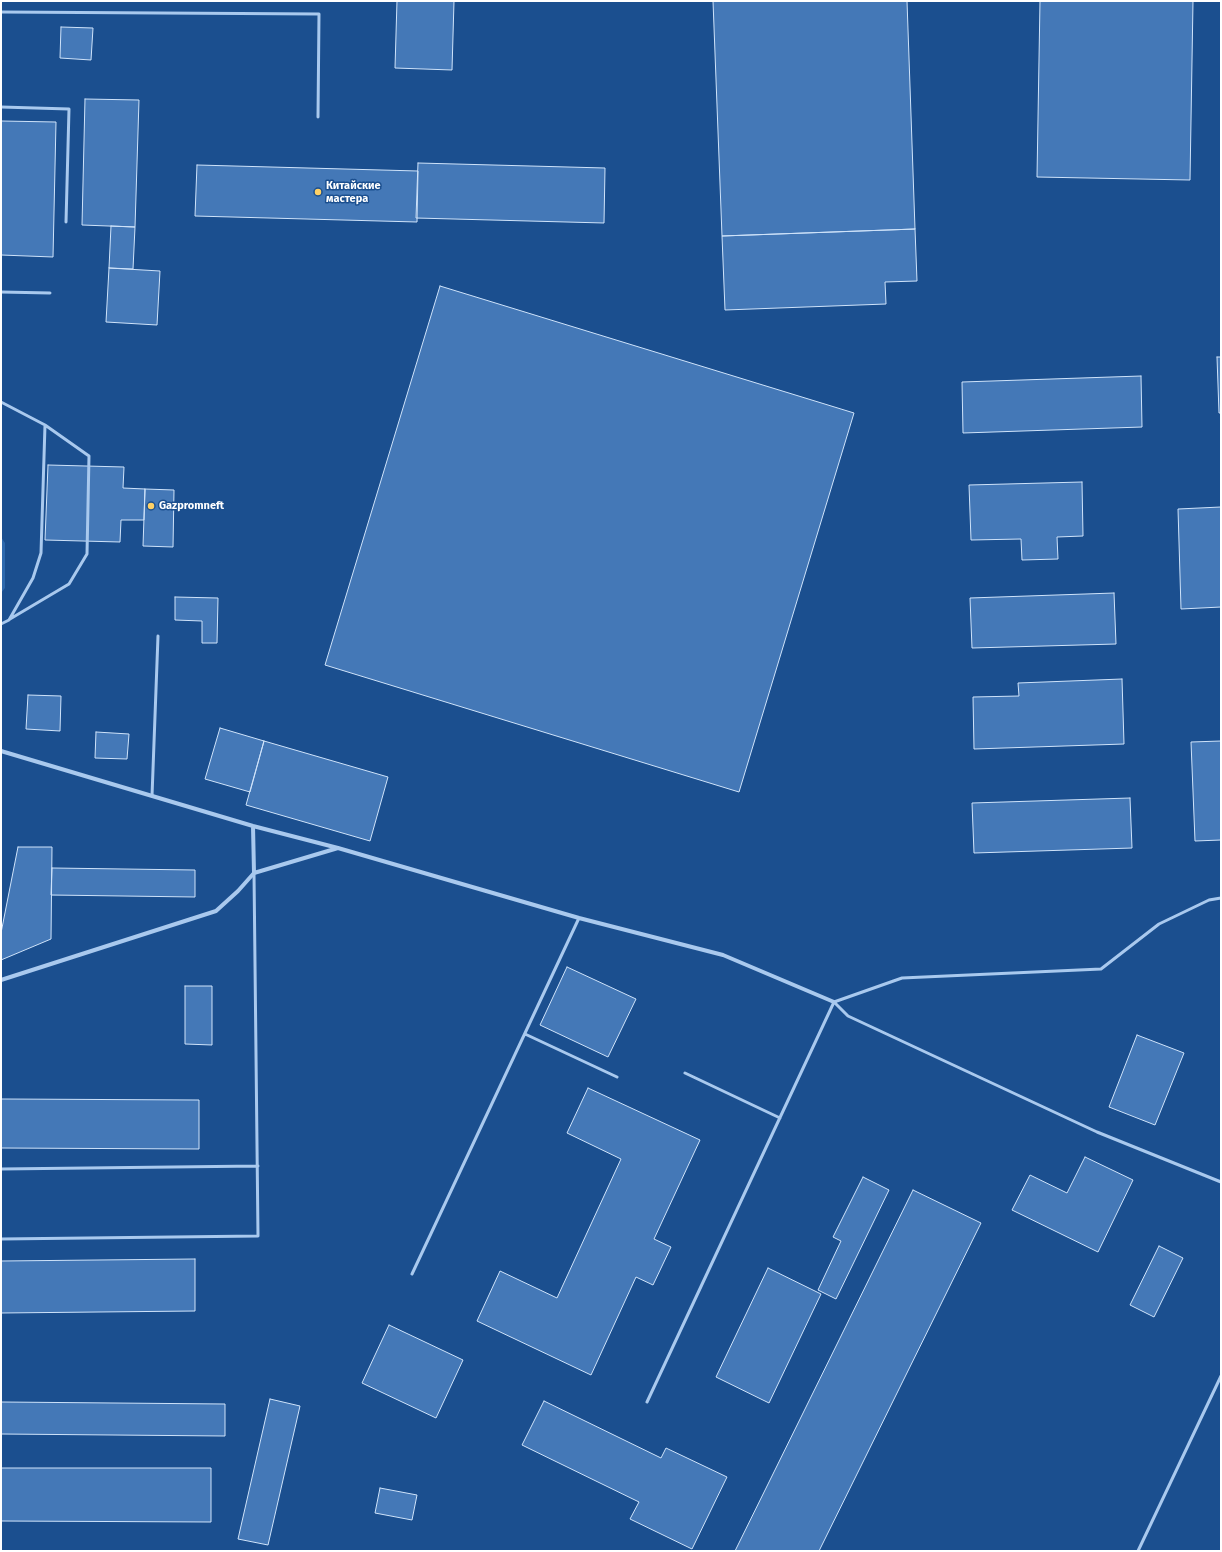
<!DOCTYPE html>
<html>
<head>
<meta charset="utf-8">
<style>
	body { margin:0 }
	#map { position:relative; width:1222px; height:1552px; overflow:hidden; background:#1b4f8f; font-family:"Fira Sans",sans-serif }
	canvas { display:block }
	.frame { position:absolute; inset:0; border:2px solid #fff; pointer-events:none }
</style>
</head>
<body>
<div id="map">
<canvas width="1222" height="1552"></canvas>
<div class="frame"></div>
</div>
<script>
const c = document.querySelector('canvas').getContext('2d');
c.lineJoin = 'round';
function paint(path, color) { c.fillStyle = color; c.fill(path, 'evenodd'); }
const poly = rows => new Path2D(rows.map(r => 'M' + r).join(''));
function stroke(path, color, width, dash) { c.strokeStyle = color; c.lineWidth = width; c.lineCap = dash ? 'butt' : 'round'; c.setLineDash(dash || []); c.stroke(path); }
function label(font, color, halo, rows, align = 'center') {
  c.font = font + ' "Fira Sans",sans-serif'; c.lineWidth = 3; c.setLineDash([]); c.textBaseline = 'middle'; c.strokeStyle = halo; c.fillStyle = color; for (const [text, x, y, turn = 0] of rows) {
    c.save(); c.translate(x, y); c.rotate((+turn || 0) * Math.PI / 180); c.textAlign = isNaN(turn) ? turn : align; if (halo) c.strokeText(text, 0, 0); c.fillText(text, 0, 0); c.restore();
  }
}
paint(poly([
	[1,537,5,543,5,588,1,593]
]), '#2e69ad');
const building = poly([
	[397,1,454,1,452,70,395,68,397,1],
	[713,1,907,1,915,229,722,236,713,1],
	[1040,1,1193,1,1190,180,1037,177,1040,1],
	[61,27,93,28,91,60,60,58,61,27],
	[85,99,139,100,135,227,82,225,85,99],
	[1,121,56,122,53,257,1,255,1,121],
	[418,163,605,168,604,223,416,218,418,163],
	[197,165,418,171,417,222,195,216,197,165],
	[111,226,135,227,133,269,109,268,111,226],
	[915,229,917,281,885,282,886,304,725,310,722,236,915,229],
	[109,268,160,271,157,325,106,322,109,268],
	[440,286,854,413,739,792,325,665,440,286],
	[1217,357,1221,357,1221,413,1219,413,1217,357],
	[1141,376,1142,427,963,433,962,382,1141,376],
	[48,465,124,467,123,488,145,489,144,520,121,520,120,542,45,540,48,465],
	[1082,482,1083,536,1057,537,1058,559,1022,560,1021,539,971,540,969,485,1082,482],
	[145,489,174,490,173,547,143,546,145,489],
	[1221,507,1221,607,1181,609,1178,509,1221,507],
	[1114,593,1116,644,972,648,970,598,1114,593],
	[175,597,218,598,217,643,202,643,202,621,175,620,175,597],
	[1122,679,1124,744,974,749,973,697,1019,696,1018,683,1122,679],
	[28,695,61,696,60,731,26,729,28,695],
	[220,728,264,741,250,792,205,779,220,728],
	[96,732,129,734,127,759,95,758,96,732],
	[264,741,388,777,370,841,246,805,264,741],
	[1221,741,1221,840,1195,841,1191,742,1221,741],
	[1130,798,1132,848,974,853,972,803,1130,798],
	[18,847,52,847,51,939,1,960,1,933,18,847],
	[52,868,195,870,195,897,51,895,52,868],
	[567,967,636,999,608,1057,540,1025,567,967],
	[185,986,212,986,212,1045,185,1044,185,986],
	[1137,1035,1184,1053,1155,1125,1109,1107,1137,1035],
	[588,1088,700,1140,654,1239,671,1247,653,1285,636,1277,591,1375,477,1321,500,1271,557,1298,621,1159,567,1133,588,1088],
	[1,1099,199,1100,199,1149,1,1148,1,1099],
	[1085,1157,1133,1180,1098,1252,1012,1210,1030,1175,1067,1193,1085,1157],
	[863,1177,889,1190,836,1299,818,1290,841,1241,833,1237,863,1177],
	[913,1190,981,1223,819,1551,735,1551,913,1190],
	[1159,1246,1183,1258,1154,1317,1130,1305,1159,1246],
	[195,1259,195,1311,1,1313,1,1261,195,1259],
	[768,1268,821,1294,769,1403,716,1377,768,1268],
	[389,1325,463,1360,436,1418,362,1383,389,1325],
	[270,1399,300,1406,268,1545,238,1539,270,1399],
	[544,1401,661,1458,666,1448,727,1477,692,1549,630,1519,639,1502,522,1445,544,1401],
	[1,1402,225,1404,225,1436,1,1434,1,1402],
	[1,1468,211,1468,211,1522,1,1521,1,1468],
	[380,1488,417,1495,412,1520,375,1513,380,1488]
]);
paint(building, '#4478b7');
stroke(building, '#cfe3fa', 1);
stroke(poly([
	[1,12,319,14,318,117],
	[1,107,69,109,66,222],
	[1,292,50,293],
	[1,402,45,425,41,553,33,578,9,620,1,624],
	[10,619,69,584,87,554,89,456,45,425],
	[152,796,158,636],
	[834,1002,848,1016,1097,1132,1221,1182],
	[525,1034,617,1077],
	[685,1073,780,1118],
	[1,1169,258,1166],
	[1,1239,258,1236,254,873],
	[412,1274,579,918],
	[647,1402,834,1002,902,978,1101,969,1159,924,1209,900,1221,898],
	[1138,1551,1221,1376]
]), '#a9c9ee', 3);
stroke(poly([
	[1,751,253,826,338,848,579,918,723,955,834,1002],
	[253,826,254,873],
	[1,980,216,911,238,891,254,873,338,848]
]), '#a9c9ee', 4);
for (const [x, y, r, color] of [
	[318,192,4,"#ffd166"],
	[151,506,4,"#ffd166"]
]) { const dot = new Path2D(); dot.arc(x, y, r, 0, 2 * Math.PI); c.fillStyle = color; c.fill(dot); stroke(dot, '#1b4f8f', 1.5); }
label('bold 11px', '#fff', '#1b4f8f', [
	["Китайские",326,186],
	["мастера",326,199],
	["Gazpromneft",159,506]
], 'left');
</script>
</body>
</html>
